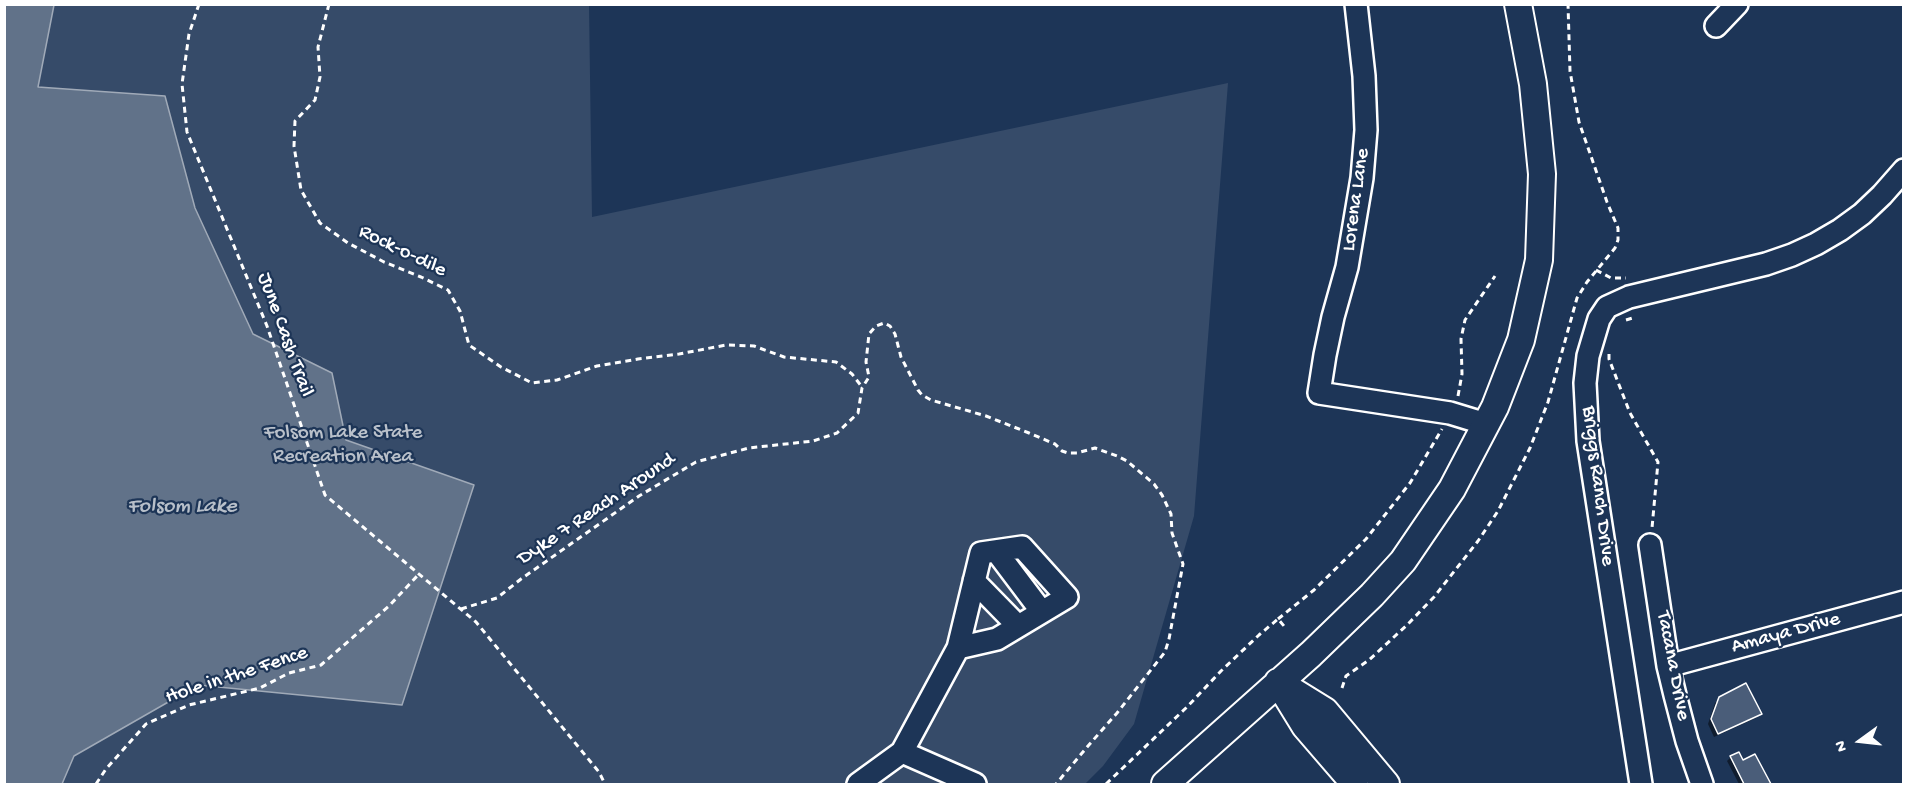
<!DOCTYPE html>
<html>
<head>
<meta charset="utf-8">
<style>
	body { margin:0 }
	#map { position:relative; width:1908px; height:789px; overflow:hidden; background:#1d3557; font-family:"Gochi Hand",sans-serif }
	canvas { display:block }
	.frame { position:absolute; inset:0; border:6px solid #fff; pointer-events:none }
	.north { position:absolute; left:1830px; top:711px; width:60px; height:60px; -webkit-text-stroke:4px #1d3557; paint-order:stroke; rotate:255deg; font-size:16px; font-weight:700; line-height:24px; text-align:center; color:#fff }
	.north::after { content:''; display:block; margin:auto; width:21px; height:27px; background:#fff; clip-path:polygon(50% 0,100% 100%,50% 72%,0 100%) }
</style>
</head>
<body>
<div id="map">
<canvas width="1908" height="789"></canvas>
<div class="frame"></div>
<div class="north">N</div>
</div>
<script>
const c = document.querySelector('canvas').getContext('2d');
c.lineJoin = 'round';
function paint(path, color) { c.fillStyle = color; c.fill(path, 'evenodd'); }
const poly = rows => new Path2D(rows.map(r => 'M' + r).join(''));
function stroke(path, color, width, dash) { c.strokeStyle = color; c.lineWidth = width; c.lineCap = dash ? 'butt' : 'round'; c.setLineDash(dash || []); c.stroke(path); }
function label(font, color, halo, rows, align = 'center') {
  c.font = font + ' "Gochi Hand",sans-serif'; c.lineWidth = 4.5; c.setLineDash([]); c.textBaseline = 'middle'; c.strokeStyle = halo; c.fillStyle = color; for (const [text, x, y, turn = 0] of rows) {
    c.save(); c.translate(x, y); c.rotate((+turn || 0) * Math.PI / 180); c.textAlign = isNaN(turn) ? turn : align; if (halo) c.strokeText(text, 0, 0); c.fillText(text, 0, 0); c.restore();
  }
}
paint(poly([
	[5,5,589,5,592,217,1228,83,1194,516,1134,724,1103,766,1085,784,5,784]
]), '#364b69');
const water = poly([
	[5,4,54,5,38,87,165,96,195,208,253,334,332,373,346,440,474,485,402,705,198,685,74,756,62,784,5,784,5,4]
]);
paint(water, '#617289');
stroke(water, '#a0aab8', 1.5);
paint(poly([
	[1720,698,1760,714,1756,718,1714,737,1708,724,1715,703],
	[1755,756,1769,784,1739,784,1727,761,1731,757,1743,762]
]), '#0007');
const building = poly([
	[1746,683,1762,714,1718,734,1711,719,1719,697,1746,683],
	[1739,752,1743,760,1755,754,1771,784,1744,784,1730,756,1739,752]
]);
paint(building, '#4a5d79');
stroke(building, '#fff', 1.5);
const minor = poly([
	[1356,4,1364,76,1366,130,1362,178,1347,267,1333,317,1325,355,1319,393,1450,413,1486,424],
	[1716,26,1737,4],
	[1650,545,1668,666,1675,695,1687,741,1702,784],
	[996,551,1042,612],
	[974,581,1018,626],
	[1668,666,1904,602],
	[902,752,958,648,981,553,1022,547,1067,597,997,639,958,648],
	[858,784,902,752,975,784],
	[1641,784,1588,441,1585,383,1588,356,1599,319,1607,307,1629,297,1766,264,1792,255,1816,244,1840,230,1862,214,1882,195,1904,170]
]);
const major = poly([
	[1278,682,1325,711,1386,784],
	[1281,687,1305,726,1355,784],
	[1165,784,1311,654,1372,595,1403,561,1452,489,1495,407,1521,340,1539,260,1542,174,1533,84,1518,4]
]);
stroke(minor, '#fff', 26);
stroke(major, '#fff', 30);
stroke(poly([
	[199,4,189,34,182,84,187,132,267,326,325,495,476,622,599,772,605,784],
	[329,4,318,47,320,77,315,100,295,121,294,146,301,190,320,223,348,243,384,262,421,277,448,290,460,311,469,345,501,367,532,383,557,380,597,366,638,359,679,354,726,345,754,346,784,357,836,362,852,374,862,387],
	[1596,270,1611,278,1626,278],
	[1626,320,1636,317],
	[1609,354,1609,359,1630,413,1658,462,1652,528],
	[1458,396,1462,374,1461,339,1465,320,1495,276],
	[461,609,497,598,521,579,639,496,696,462,749,448,813,441,837,433,858,413,862,388,869,377,866,362,869,334,876,326,884,323,890,326,895,334,901,357,918,390,922,395,931,400,986,416,1029,433,1055,444,1062,451,1068,453,1077,453,1095,448,1117,456,1127,461,1154,484,1162,495,1171,514,1172,533,1183,564,1169,639,1165,652,1117,713,1088,746,1056,784],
	[1278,619,1314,590,1366,539,1410,483,1442,429],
	[1342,688,1346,676,1369,660,1407,625,1434,597,1478,541,1498,511,1530,448,1548,402,1577,298,1587,282,1615,248,1618,240,1618,228,1607,202,1579,122,1570,71,1568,4],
	[96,784,106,769,146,724,189,705,260,688,289,673,321,665,389,606,419,574],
	[1106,784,1187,707,1221,671,1259,635,1278,619,1284,626]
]), '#fff', 3, [6, 4.5]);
stroke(minor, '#1d3557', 21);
stroke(major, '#1d3557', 26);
label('21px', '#fff', '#1d3557', [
	["Lorena Lane",1357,200,-82],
	["Rock-o-dile",402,252,26],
	["June Cash Trail",284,335,70],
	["Briggs Ranch Drive",1597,486,83],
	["Dyke 7 Reach Around",597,510,-34],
	["Amaya Drive",1786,634,-15],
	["Tacana Drive",1672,666,79],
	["Hole in the Fence",237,676,-18]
]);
label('21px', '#b9c0ca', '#1d3557', [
	["Folsom Lake State",343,434],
	["Recreation Area",343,458]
]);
label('italic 22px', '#b8c0ca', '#1d3557', [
	["Folsom Lake",182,508]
]);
</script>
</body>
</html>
